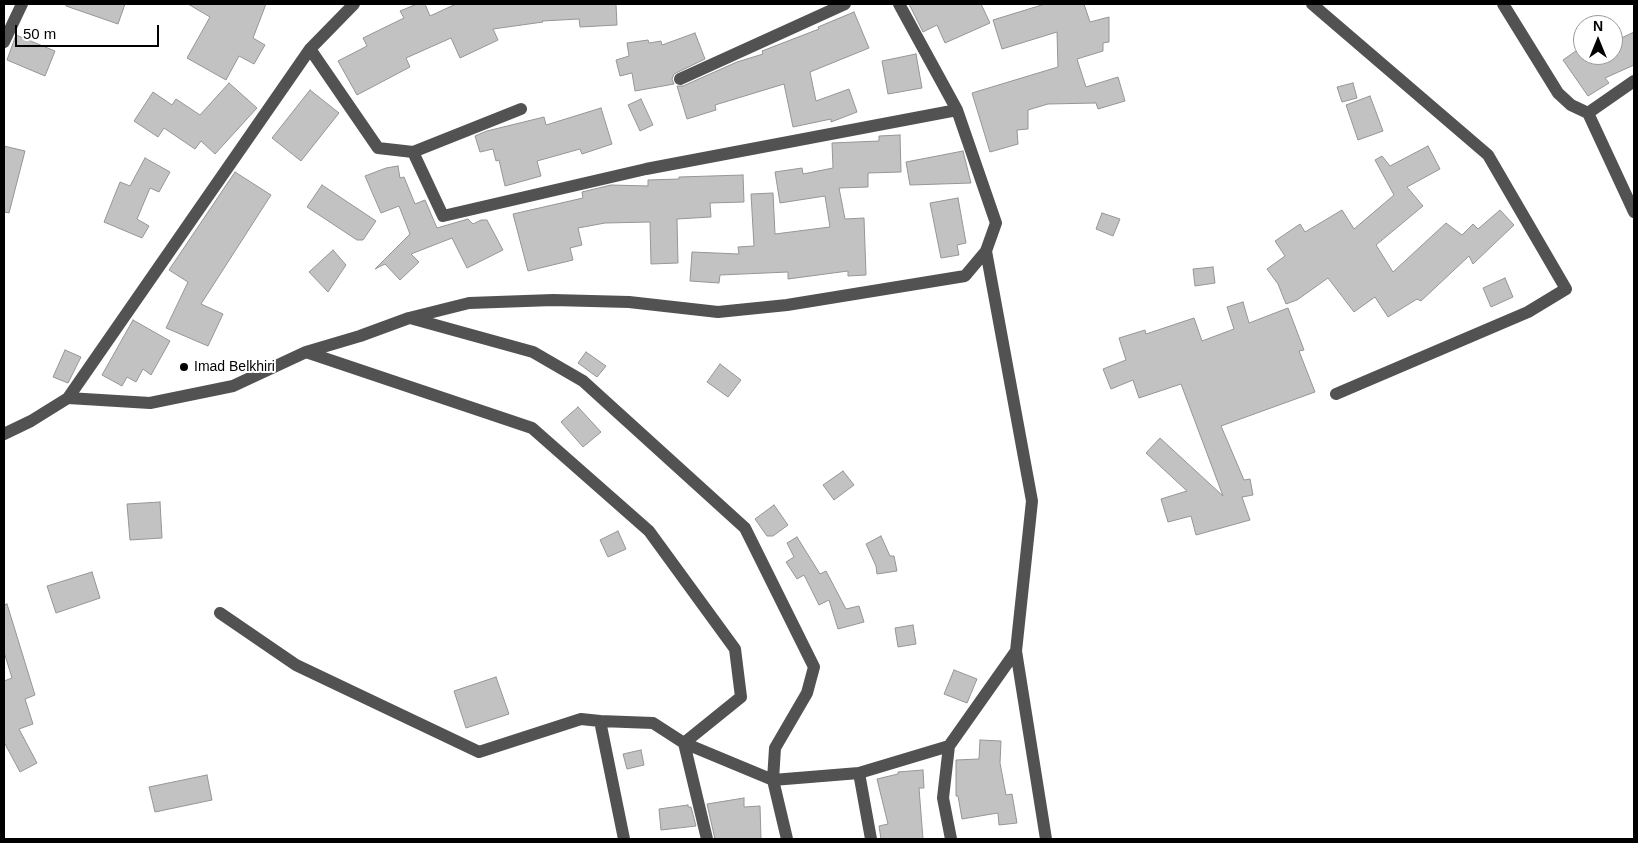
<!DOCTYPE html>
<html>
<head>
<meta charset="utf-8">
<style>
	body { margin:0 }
	#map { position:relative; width:1638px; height:843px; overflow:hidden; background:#fff; font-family:Helvetica,sans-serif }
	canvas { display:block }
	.frame { position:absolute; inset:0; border:5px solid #000; pointer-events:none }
	.north { position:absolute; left:1573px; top:15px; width:50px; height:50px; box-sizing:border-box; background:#fff; border:1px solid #999; border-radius:50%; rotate:0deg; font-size:14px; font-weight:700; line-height:20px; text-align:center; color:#000 }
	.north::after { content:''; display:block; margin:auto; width:18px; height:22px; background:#000; clip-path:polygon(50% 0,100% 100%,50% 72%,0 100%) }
	.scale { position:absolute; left:15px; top:25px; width:144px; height:22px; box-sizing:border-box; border:2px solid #000; border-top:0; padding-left:6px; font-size:15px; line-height:18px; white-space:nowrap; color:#000; -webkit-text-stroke:4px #fff; paint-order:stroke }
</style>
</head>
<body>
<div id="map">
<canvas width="1638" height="843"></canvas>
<div class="frame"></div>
<div class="north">N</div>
<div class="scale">50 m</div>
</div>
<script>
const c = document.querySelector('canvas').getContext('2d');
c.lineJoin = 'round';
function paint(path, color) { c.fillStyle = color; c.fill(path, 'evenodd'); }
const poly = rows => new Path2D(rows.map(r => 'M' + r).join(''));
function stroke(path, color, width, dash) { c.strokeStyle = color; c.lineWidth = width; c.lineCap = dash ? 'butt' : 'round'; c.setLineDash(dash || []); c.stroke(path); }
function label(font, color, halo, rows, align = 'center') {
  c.font = font + ' Helvetica,sans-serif'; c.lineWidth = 4; c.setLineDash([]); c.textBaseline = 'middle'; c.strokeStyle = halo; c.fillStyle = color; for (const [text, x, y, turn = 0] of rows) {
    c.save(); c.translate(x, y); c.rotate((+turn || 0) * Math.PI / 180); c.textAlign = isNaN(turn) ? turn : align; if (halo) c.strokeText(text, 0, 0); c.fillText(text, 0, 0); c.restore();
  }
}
const building = poly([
	[66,4,125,4,118,24,66,6,66,4],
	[188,4,266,4,253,38,265,45,254,64,239,56,226,80,187,58,210,17,188,4],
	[417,4,425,4,430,16,456,4,616,4,617,25,580,27,579,19,542,21,543,22,493,29,498,40,460,58,451,38,406,58,410,67,357,95,338,61,367,46,363,38,404,18,400,11,417,4],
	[909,4,981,4,990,23,945,43,937,25,923,32,909,4],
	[1045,4,1084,4,1090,22,1109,17,1109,42,1103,43,1103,51,1077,59,1086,87,1118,77,1125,101,1098,109,1096,103,1048,104,1028,110,1028,129,1017,130,1018,144,990,152,972,93,1058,67,1057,32,1002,49,993,20,1045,4],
	[854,12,869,48,810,72,816,101,849,89,857,112,831,122,831,119,793,127,784,84,715,105,716,110,687,119,677,86,683,86,737,62,763,54,762,51,819,29,818,27,854,12],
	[1634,32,1634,65,1605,78,1609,83,1588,96,1563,60,1583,46,1583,55,1613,55,1613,42,1634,32],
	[695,33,705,59,674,74,672,79,674,84,635,91,632,73,620,76,616,60,629,56,627,43,648,40,649,43,661,41,662,45,695,33],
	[16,35,55,51,45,76,7,60,16,35],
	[916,54,922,88,888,94,882,61,916,54],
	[229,83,257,108,215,154,201,141,195,149,164,128,158,137,134,121,153,92,172,105,176,99,200,115,229,83],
	[1353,83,1357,98,1342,102,1337,87,1353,83],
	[310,90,339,113,301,161,272,138,310,90],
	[1370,96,1383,131,1358,140,1346,105,1370,96],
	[641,99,653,125,640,131,628,105,641,99],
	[601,108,612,144,582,154,580,149,537,161,541,176,505,186,499,160,496,161,493,149,480,152,475,136,487,131,544,117,546,125,601,108],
	[900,135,901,172,868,173,868,187,839,188,845,219,864,218,866,275,848,276,848,271,788,279,788,272,720,275,719,283,690,281,692,252,739,254,738,247,754,246,751,194,773,193,775,234,830,227,825,196,780,203,775,172,802,168,803,174,833,168,832,143,879,141,879,136,900,135],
	[4,146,25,151,9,213,4,212,4,146],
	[1428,146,1440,169,1407,187,1423,206,1376,245,1393,272,1446,223,1462,235,1473,224,1478,229,1500,210,1514,225,1473,264,1469,256,1421,301,1417,299,1388,317,1375,297,1354,312,1328,278,1297,300,1286,304,1278,284,1267,269,1285,256,1275,241,1300,224,1305,232,1342,210,1354,229,1394,195,1375,160,1382,156,1390,166,1428,146],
	[963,151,971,183,910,185,906,162,963,151],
	[145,158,170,172,159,192,150,188,137,219,149,226,142,238,104,222,120,182,130,186,145,158],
	[398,166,400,178,404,177,415,204,425,200,437,228,468,219,473,224,481,220,487,220,503,250,467,268,452,238,411,254,419,262,400,280,385,264,375,269,410,234,399,206,381,213,365,176,386,168,398,166],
	[235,172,271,195,201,304,223,314,208,346,166,328,188,282,169,270,235,172],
	[743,175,744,202,710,203,711,217,677,219,678,263,651,264,650,222,605,223,578,228,582,245,570,248,573,260,528,271,513,214,583,198,582,192,611,185,648,186,648,180,679,179,679,177,743,175],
	[322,185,376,221,363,240,357,240,307,207,322,185],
	[958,198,966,243,957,245,959,255,941,258,930,203,958,198],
	[1102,213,1120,219,1113,236,1096,229,1102,213],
	[333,250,346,265,328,292,309,272,333,250],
	[1213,267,1215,283,1195,286,1193,269,1213,267],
	[1505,278,1513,297,1491,307,1483,288,1505,278],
	[1243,302,1249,323,1288,308,1304,350,1299,351,1315,392,1221,426,1244,480,1250,479,1253,495,1242,497,1250,520,1196,535,1191,516,1168,522,1161,499,1187,491,1146,453,1160,438,1223,496,1181,384,1139,398,1133,380,1111,389,1103,369,1126,360,1119,338,1145,330,1146,334,1194,318,1202,341,1234,329,1227,307,1243,302],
	[133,320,170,341,151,375,143,369,136,382,127,377,122,386,102,375,133,320],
	[65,350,81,357,68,383,53,377,65,350],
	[586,352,606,366,597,377,578,363,586,352],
	[720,364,741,380,728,397,707,382,720,364],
	[578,407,601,432,583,447,561,422,578,407],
	[843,471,854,485,834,500,823,485,843,471],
	[160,502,162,538,130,540,127,504,160,502],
	[774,505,788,525,773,536,767,536,755,519,774,505],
	[618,531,626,549,608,557,600,540,618,531],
	[881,536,890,556,894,556,897,571,877,574,876,566,866,544,881,536],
	[797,537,820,574,826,571,846,609,859,606,864,622,838,629,829,600,819,605,804,575,797,579,786,562,794,557,787,543,797,537],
	[92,572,100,598,56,613,47,586,92,572],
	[7,604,35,695,25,699,33,724,19,729,37,763,20,772,4,742,4,681,12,678,4,652,4,605,7,604],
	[913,625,916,644,898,647,895,628,913,625],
	[954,670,977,679,967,703,944,694,954,670],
	[496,677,509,714,466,728,454,691,496,677],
	[980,740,1001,741,1000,763,1006,795,1012,794,1017,823,999,825,998,813,962,819,958,796,956,796,956,760,979,759,980,740],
	[641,750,644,765,627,769,623,754,641,750],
	[923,770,924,788,919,788,923,839,881,839,879,826,888,824,877,779,898,774,898,772,923,770],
	[207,775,212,800,155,812,149,787,207,775],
	[744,798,744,807,760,806,761,839,715,839,707,804,744,798],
	[688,805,688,807,691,807,696,826,661,830,659,809,688,805]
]);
paint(building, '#c2c2c2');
stroke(building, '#969696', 1);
stroke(poly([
	[1312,4,1488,155,1566,289,1528,312,1336,394],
	[1503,4,1558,93,1571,105,1588,113,1634,81],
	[4,42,22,4],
	[310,49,378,148,413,152,443,216,646,169,957,110],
	[680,79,845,4],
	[1588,113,1634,212],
	[413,152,521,109],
	[410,318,533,352,583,381,745,528,814,667,807,693,775,748,773,780,787,839],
	[306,352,532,428,649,531,735,649,741,697,684,743,707,839],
	[68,398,310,49,354,4],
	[4,434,31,421,68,398,150,403,233,386,306,352,360,336,409,318,469,303,553,300,629,302,718,312,787,305,965,276,986,251,996,223,957,110,899,4],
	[220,613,296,665,479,752,581,719,600,721],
	[1016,651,1046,839],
	[949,746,943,798,951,839],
	[859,773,871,839],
	[624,839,600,721,653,723,684,743,773,780,859,773,949,746,1016,651,1032,501,986,251]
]), '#525252', 12);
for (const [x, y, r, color] of [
	[184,367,5,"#000"]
]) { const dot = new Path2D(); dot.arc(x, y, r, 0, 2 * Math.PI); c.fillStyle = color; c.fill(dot); stroke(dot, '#fff', 2); }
label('14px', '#000', '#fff', [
	["Imad Belkhiri",194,367]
], 'left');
</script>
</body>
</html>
